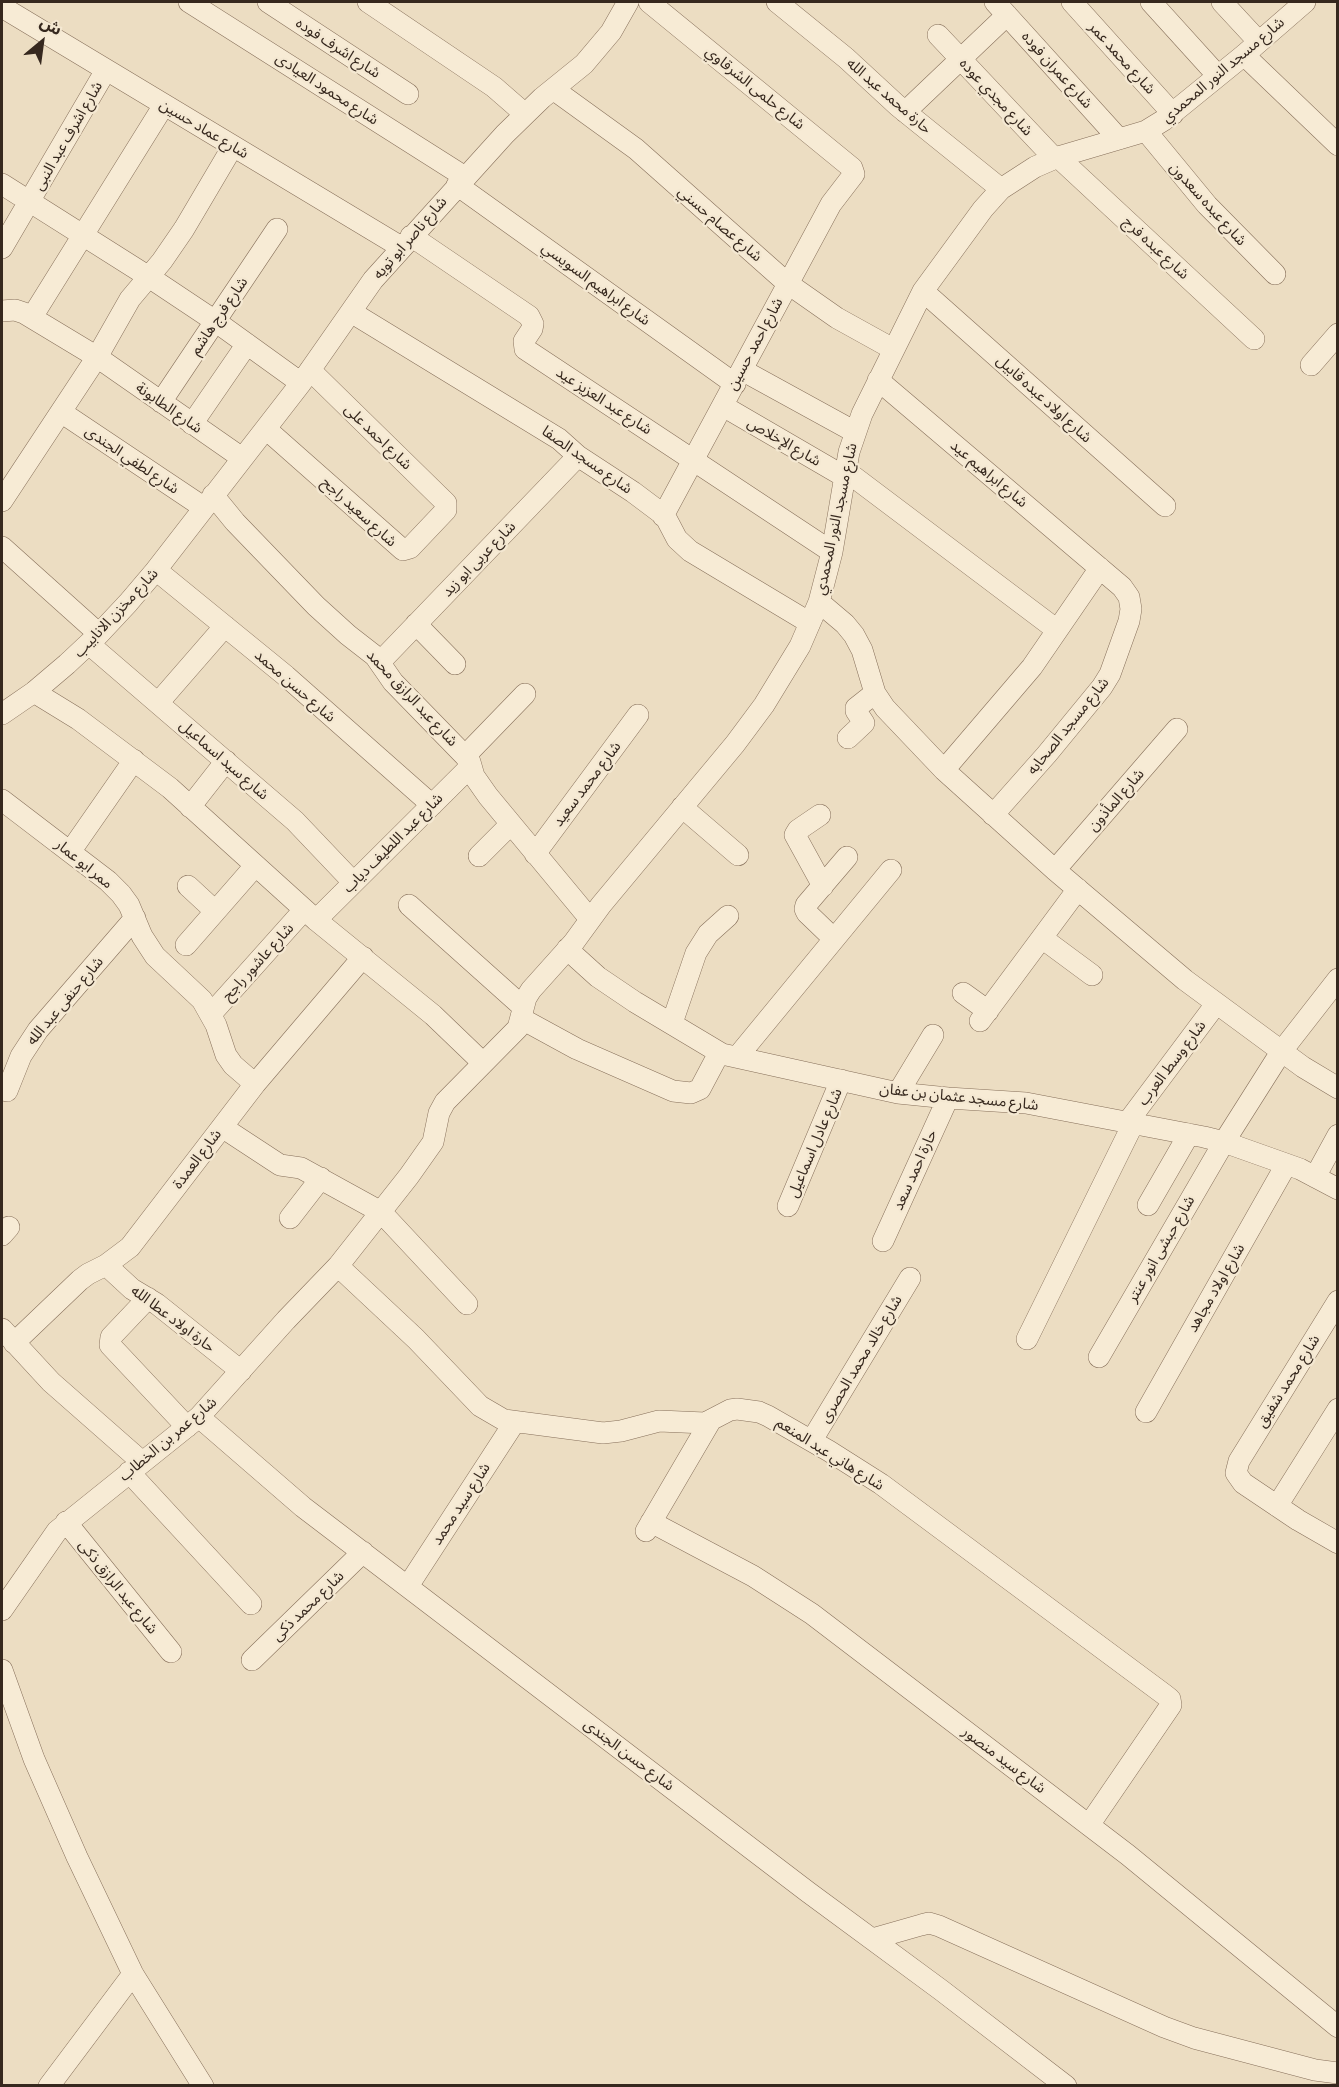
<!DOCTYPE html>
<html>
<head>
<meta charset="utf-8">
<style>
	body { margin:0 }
	#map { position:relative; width:1339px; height:2087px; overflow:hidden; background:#ecddc2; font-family:"Crimson Pro","Noto Sans Arabic",serif }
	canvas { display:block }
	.frame { position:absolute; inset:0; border:3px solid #36281e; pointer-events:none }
	.north { position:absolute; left:12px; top:12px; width:60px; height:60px; -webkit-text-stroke:4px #f4e8d2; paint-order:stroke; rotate:29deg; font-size:16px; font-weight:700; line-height:24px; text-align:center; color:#36281e }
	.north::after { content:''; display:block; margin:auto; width:21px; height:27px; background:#36281e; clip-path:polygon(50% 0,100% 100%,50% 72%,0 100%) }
</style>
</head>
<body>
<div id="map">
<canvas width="1339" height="2087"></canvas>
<div class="frame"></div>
<div class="north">ش</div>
</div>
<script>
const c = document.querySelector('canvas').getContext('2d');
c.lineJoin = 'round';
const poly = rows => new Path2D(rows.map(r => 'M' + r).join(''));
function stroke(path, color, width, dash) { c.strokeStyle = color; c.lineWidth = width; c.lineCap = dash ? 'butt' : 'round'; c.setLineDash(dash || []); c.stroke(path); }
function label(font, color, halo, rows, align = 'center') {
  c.font = font + ' "Crimson Pro","Noto Sans Arabic",serif'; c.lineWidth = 4.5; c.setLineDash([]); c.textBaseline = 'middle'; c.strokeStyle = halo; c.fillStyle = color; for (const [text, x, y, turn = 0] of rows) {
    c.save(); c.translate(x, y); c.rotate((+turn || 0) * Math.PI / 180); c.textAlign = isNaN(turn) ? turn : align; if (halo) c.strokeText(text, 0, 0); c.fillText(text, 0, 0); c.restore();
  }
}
const minor = poly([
	[189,2,465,177],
	[268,2,408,94],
	[368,2,494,87,525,114],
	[649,2,852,168,854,174,831,204,663,516],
	[777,2,846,58,898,106,1001,189],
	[995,2,1119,139],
	[1072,2,1173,114],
	[1151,2,1218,76],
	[1222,2,1259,42],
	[7,10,401,247],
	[938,35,1054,158],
	[1244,55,1338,145],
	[553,89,636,149,787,283,837,318,893,349],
	[905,112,1007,15],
	[1146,131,1207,205,1275,274],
	[1058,157,1254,339],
	[2,184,149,277,215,321,301,383],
	[457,185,735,384],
	[411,236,529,316,533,324,532,329,524,341,525,349,832,552],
	[2,248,106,70],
	[923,291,1165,506],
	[2,311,15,310,24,313,97,357,242,458],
	[351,312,559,439,578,456,633,492,661,513,666,518,677,539,690,551,810,623],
	[32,317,164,105],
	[1311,365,1338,334],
	[742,370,855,432],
	[878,380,1122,587,1129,597,1131,609,1129,621,1110,674,1102,687,1047,754,993,815],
	[161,402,277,229],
	[723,406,845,477],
	[61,412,203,507],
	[192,424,247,344],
	[266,429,403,550,410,548,446,510,446,503,310,370],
	[846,471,1057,630],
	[213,495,235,522,316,606,348,635,375,656,393,682,465,756,470,762,474,776,488,796,590,919],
	[2,501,97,357,130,299,162,261,184,229,233,146],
	[2,547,99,634],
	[156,570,286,676,432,805],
	[819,602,845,624,854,635,862,650,875,693,885,708,944,770,1055,870,1185,980,1303,1067,1338,1088],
	[416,624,455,664],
	[89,644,295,821,353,882],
	[380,662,578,456],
	[34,692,78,719,170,788,316,920,433,1015,483,1063],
	[158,703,225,626],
	[2,714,34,692,67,664,99,634,128,603,156,570,301,383,373,280,505,134,542,98,584,64,611,32,628,2],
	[848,738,864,723,856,711,856,708,875,693],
	[465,756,525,694],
	[944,770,1032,667,1100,568],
	[2,800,108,881,121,894,129,905,142,936,155,956,202,1000,216,1025,226,1055,233,1065,255,1084],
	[190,807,226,761],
	[682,807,738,855],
	[820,815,798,830,795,835,823,886],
	[70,852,134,760],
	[535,854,638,715],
	[479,856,511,824],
	[1055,870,1177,729],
	[188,886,215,911],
	[409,905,523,1007],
	[316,920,471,766],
	[833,938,807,913,805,909,806,905,847,857],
	[1042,938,1092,975],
	[186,945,255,866],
	[567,949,598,977,635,1002,722,1054,898,1093,948,1098,1026,1103,1204,1137,1224,1142,1300,1169,1338,1189],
	[963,993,988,1011],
	[211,1014,304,910],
	[522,1019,577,1049,673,1091,691,1093,700,1089,718,1055,722,1054],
	[980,1021,1078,889],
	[672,1023,696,953,708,934,728,916],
	[738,1056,891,870],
	[7,1091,21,1056,38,1030,135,918],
	[898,1093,933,1035],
	[1127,1123,1216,1004],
	[222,1127,280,1165,301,1168,381,1212,467,1304],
	[1315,1177,1338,1135],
	[1148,1205,1189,1134],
	[788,1206,841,1080],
	[290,1218,321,1178],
	[2,1235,9,1227],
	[883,1241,948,1098],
	[106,1265,132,1289,157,1304,241,1371],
	[338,1266,416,1339,480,1406,504,1420,603,1433,621,1431,659,1421,705,1423,730,1410,737,1409,759,1412,768,1416,829,1451,881,1484,1165,1695,1170,1699,1171,1705,1089,1825],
	[148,1298,111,1337,110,1345,187,1427],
	[1338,1301,1239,1461,1236,1473,1243,1483,1298,1520,1338,1543],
	[2,1329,51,1382,142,1462],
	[1027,1339,1133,1124],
	[14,1343,80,1280,88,1274,106,1265,130,1247,255,1084,363,957],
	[1099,1357,1224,1142,1281,1052,1338,979],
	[1146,1412,1286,1165],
	[199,1417,303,1507,808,1892,941,1990,1066,2086],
	[812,1440,910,1278],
	[129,1472,251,1604],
	[1277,1506,1338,1409],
	[66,1522,171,1652],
	[651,1522,753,1576,812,1614,1128,1855,1338,2027],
	[646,1531,711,1420],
	[408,1586,514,1423],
	[2,1610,57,1531,199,1417,286,1320,338,1266,409,1176,433,1142,439,1113,445,1102,518,1028,526,998,531,990,574,942,601,905,735,744,764,705,800,646,819,602,832,552,849,452,862,414,923,291,983,209,1001,189,1035,167,1058,157,1146,131,1164,120,1244,55,1305,2],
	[252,1660,363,1552],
	[2,1670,34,1759,77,1857,133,1974,203,2086],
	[872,1939,921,1925,929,1923,939,1926,1164,2027,1194,2038,1315,2070,1338,2073],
	[49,2086,133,1974]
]);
stroke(minor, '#866f5a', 22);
stroke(minor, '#f7ebd5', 21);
label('15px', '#36281e', '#f4e8d2', [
	["شارع اشرف فوده",338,48,33],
	["شارع محمد عمر",1122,58,48],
	["شارع عمران فوده",1057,70,48],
	["شارع مسجد النور المحمدي",1223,70,-40],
	["شارع حلمى الشرقاوي",755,88,39],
	["شارع محمود العيادى",327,89,33],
	["حارة محمد عبد الله",889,96,41],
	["شارع مجدي عوده",996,97,47],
	["شارع عماد حسين",204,129,31],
	["شارع اشرف عبد النبى",68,136,-60],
	["شارع عبده سعدون",1208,204,48],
	["شارع عصام حسني",720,224,41],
	["شارع ناصر ابو تويه",410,238,-49],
	["شارع عبده فرج",1156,248,43],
	["شارع ابراهيم السويسي",596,284,36],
	["شارع فرج هاشم",219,316,-56],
	["شارع احمد حسين",755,344,-62],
	["شارع اولاد عبده قابيل",1044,399,42],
	["شارع عبد العزيز عيد",604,401,33],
	["شارع الطابونة",169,408,35],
	["شارع احمد على",378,437,44],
	["شارع الإخلاص",784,442,30],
	["شارع لطفي الجندى",132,460,34],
	["شارع مسجد الصفا",587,460,35],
	["شارع ابراهيم عيد",989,474,40],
	["شارع سعيد راجح",359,512,42],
	["شارع مسجد النور المحمدي",836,519,-78],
	["شارع عربى ابو زيد",479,559,-46],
	["شارع مخزن الانابيب",116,613,-47],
	["شارع حسن محمد",295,686,41],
	["شارع عبد الرازق محمد",412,698,47],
	["شارع مسجد الصحابه",1068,726,-51],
	["شارع سيد اسماعيل",224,760,41],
	["شارع محمد سعيد",587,784,-53],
	["شارع المأذون",1116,800,-49],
	["شارع عبد اللطيف دياب",393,843,-45],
	["ممر ابو عمار",84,864,39],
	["شارع عاشور راجح",258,962,-48],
	["شارع حنفى عبد الله",65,1001,-50],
	["شارع وسط العرب",1172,1063,-53],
	["شارع مسجد عثمان بن عفان",959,1097,6],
	["شارع عادل اسماعيل",815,1143,-67],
	["شارع العمدة",197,1159,-53],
	["حارة احمد سعد",915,1170,-66],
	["شارع حبشى انور عنتر",1161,1249,-60],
	["شارع اولاد مجاهد",1216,1288,-60],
	["حارة اولاد عطا الله",173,1319,37],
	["شارع خالد محمد الحصرى",861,1359,-59],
	["شارع محمد شفيق",1288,1381,-58],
	["شارع عمر بن الخطاب",168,1439,-40],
	["شارع هاني عبد المنعم",830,1454,32],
	["شارع سيد محمد",461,1504,-57],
	["شارع عبد الرازق ذكى",118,1587,51],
	["شارع محمد ذكى",308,1606,-44],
	["شارع حسن الجندى",629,1755,37],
	["شارع سيد منصور",1004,1760,37]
]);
</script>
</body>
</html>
